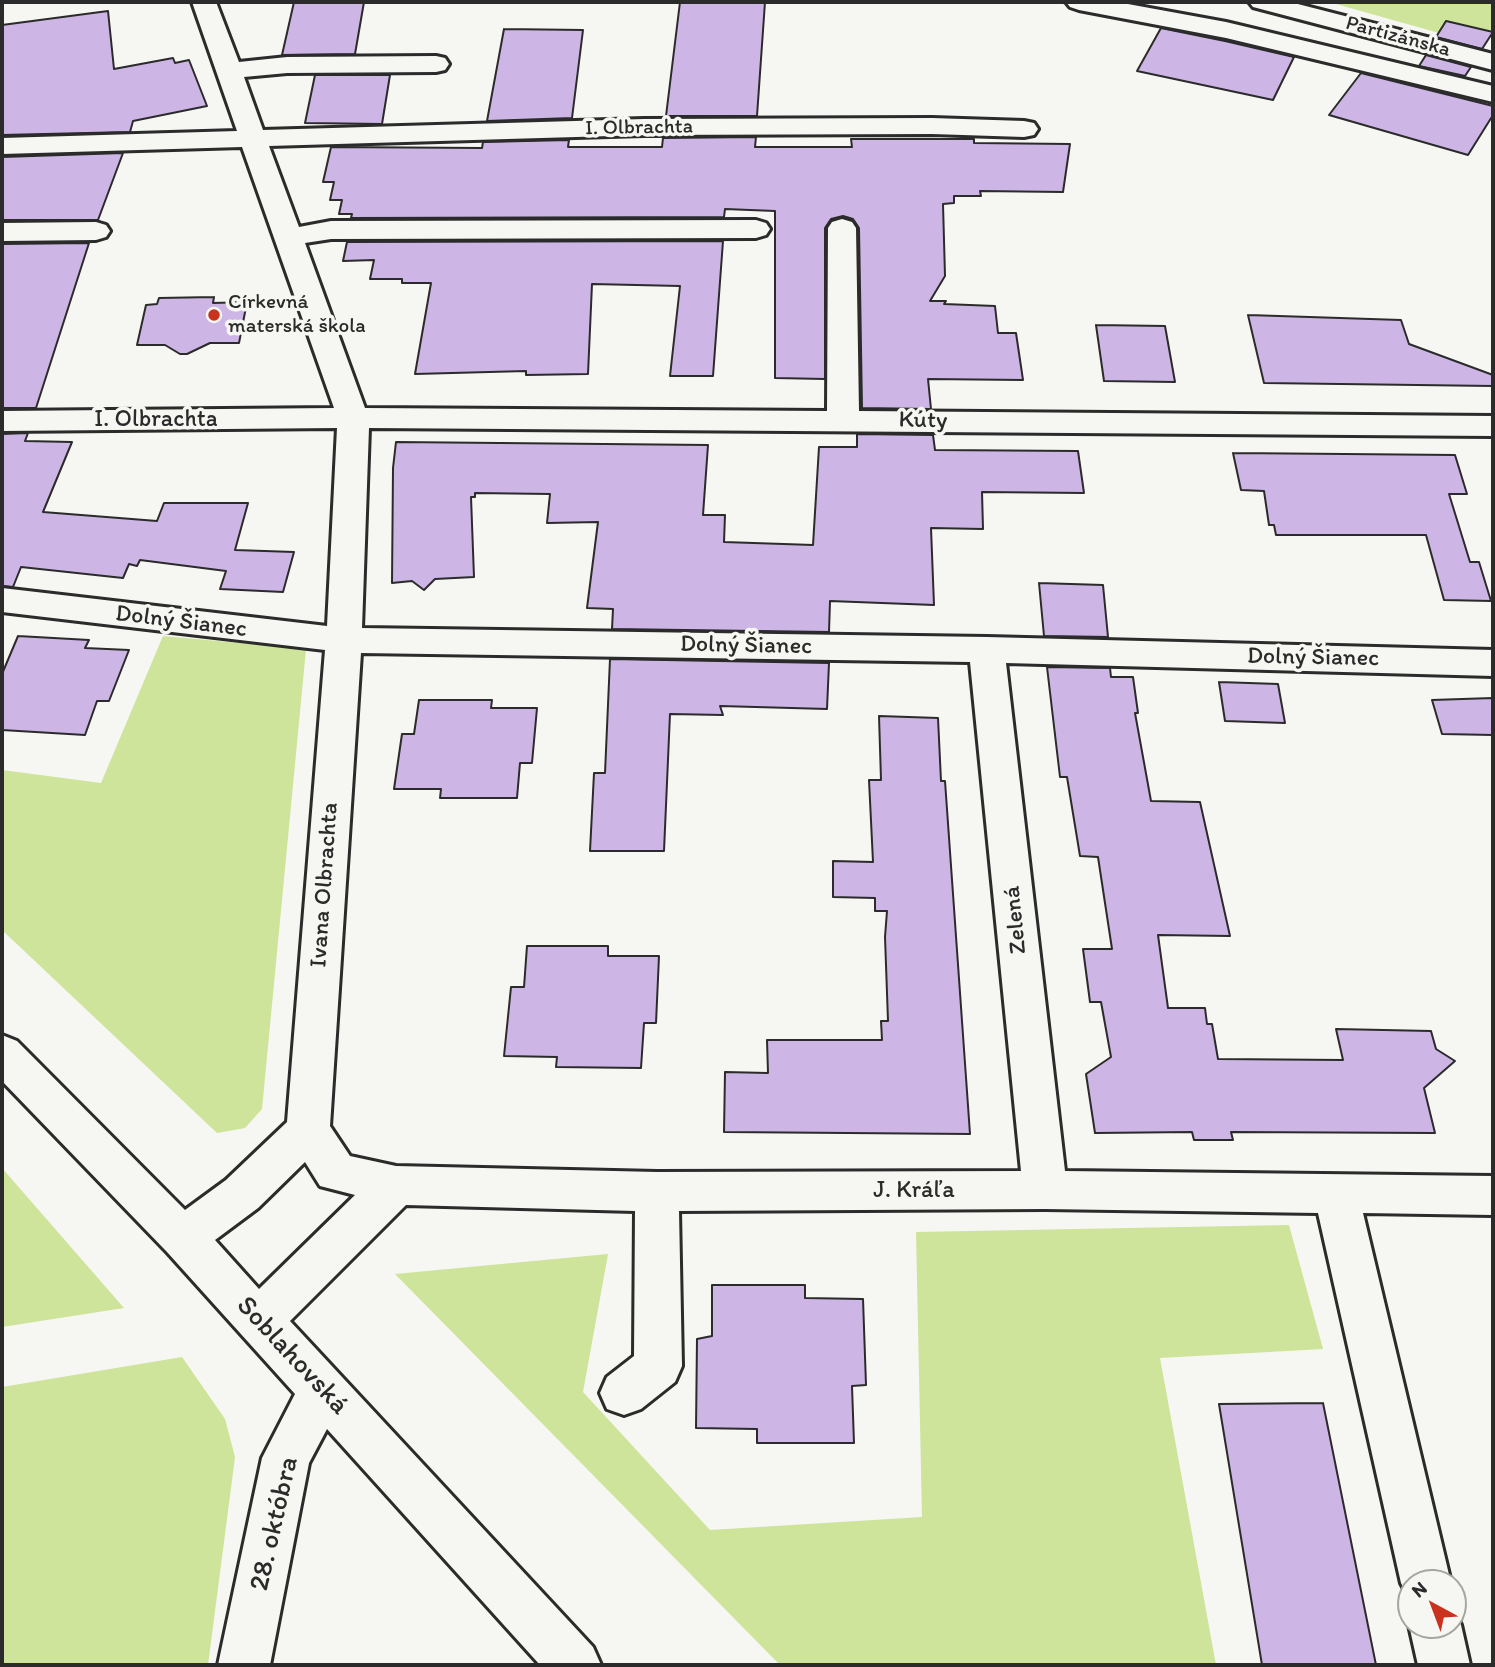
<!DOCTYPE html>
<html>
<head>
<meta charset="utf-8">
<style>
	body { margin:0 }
	#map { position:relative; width:1495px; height:1667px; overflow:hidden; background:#f6f6f2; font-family:Itim,sans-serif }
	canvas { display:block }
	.frame { position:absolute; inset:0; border:4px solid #2b2b2b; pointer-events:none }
	.north { position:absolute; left:1397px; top:1569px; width:70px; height:70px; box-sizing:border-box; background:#f6f6f2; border:2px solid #a5a5a2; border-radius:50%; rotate:319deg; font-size:19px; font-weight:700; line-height:28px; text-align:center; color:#2b2b2b }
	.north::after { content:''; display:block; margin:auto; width:24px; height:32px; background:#c8321e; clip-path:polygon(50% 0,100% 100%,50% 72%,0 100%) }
</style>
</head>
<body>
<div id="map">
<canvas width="1495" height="1667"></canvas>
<div class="frame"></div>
<div class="north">N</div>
</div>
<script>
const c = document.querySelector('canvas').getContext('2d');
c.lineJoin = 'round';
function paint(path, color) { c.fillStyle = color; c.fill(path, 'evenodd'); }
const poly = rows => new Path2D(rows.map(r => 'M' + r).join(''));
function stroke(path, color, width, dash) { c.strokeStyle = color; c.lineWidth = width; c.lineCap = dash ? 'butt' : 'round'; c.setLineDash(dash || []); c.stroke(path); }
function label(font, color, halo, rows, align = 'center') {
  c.font = font + ' Itim,sans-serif'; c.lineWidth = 7; c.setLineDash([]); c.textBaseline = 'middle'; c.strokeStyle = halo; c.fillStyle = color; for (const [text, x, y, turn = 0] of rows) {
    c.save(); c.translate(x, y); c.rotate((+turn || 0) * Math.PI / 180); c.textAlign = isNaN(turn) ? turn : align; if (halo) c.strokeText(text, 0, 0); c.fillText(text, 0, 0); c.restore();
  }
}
paint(poly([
	[1329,2,1493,2,1493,31,1446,21,1439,33],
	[163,636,306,649,262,1109,245,1128,217,1133,2,930,2,770,101,783],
	[2,1168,124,1308,2,1327],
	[1289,1225,1323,1349,1160,1358,1216,1665,780,1665,395,1274,608,1254,583,1392,710,1530,922,1517,916,1232],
	[182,1357,225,1419,235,1457,208,1665,2,1665,2,1387]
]), '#cde49a');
const building = poly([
	[294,2,364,2,355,54,282,55,294,2],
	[680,2,765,2,757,116,666,116,680,2],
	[108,11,114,69,173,58,175,63,189,60,207,106,133,121,130,132,2,135,2,25,108,11],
	[1446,21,1493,32,1482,49,1436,37,1446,21],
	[1161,28,1225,41,1294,57,1273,100,1137,71,1161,28],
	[504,29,583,30,572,118,487,121,504,29],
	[1426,55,1471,67,1465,76,1419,66,1426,55],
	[1361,73,1493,106,1493,115,1468,155,1329,115,1361,73],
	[315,75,390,75,382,124,305,123,315,75],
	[756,137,755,147,852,147,851,139,974,139,974,143,1070,144,1063,192,980,191,981,196,954,196,954,203,943,204,945,276,930,301,946,301,944,304,995,306,998,333,1016,333,1023,380,928,379,931,409,862,408,859,228,853,219,843,216,831,219,825,228,825,379,775,378,775,211,725,209,724,217,351,218,352,214,339,214,342,200,330,200,334,182,323,182,331,147,482,148,483,142,569,140,568,147,662,147,663,138,756,137],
	[123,153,98,220,2,220,2,157,123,153],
	[723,241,713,376,670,376,680,286,592,284,588,374,526,375,526,371,415,374,431,283,402,283,402,279,370,279,374,260,343,261,347,242,723,241],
	[89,243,36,408,2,408,2,244,89,243],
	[214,297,213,303,247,302,239,343,210,343,187,354,180,354,165,345,137,345,146,305,157,304,159,298,214,297],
	[1248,315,1401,320,1409,344,1493,375,1493,386,1264,383,1248,315],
	[1096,325,1165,326,1175,382,1104,381,1096,325],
	[28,433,25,441,72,442,43,512,157,521,164,503,248,503,235,550,294,552,283,592,220,589,226,571,140,560,137,566,129,564,123,578,21,567,13,587,2,586,2,434,28,433],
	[857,434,933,435,935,450,1078,451,1084,493,982,492,983,529,931,528,934,605,830,601,829,632,612,629,613,609,587,608,598,522,547,523,550,494,475,493,475,497,471,497,474,577,435,579,424,590,412,581,392,583,393,468,396,442,708,445,703,515,725,515,724,542,813,545,819,447,857,447,857,434],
	[1233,453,1455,455,1467,494,1449,494,1470,562,1479,562,1491,601,1444,600,1426,535,1276,535,1274,525,1269,525,1264,491,1241,490,1233,453],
	[1039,583,1103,585,1108,637,1044,636,1039,583],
	[18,636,89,640,85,648,129,650,109,701,97,701,85,735,2,730,2,674,18,636],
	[610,659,829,663,827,709,720,706,723,715,670,714,664,851,590,851,594,773,605,773,610,659],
	[1047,667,1110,668,1111,677,1133,677,1138,713,1135,713,1151,801,1200,802,1230,936,1158,935,1168,1008,1205,1008,1207,1024,1212,1024,1218,1059,1343,1060,1336,1029,1431,1031,1436,1049,1455,1061,1424,1088,1435,1133,1231,1132,1233,1140,1194,1140,1192,1132,1095,1133,1086,1074,1111,1057,1101,1002,1090,1002,1083,949,1112,949,1098,857,1080,856,1067,777,1060,777,1047,667],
	[1219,682,1278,684,1285,723,1225,721,1219,682],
	[1493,698,1493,735,1442,734,1432,700,1493,698],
	[419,700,492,700,491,708,537,708,532,763,520,763,517,798,440,798,441,789,394,789,402,734,414,734,419,700],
	[879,716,938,718,941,781,945,781,970,1134,724,1132,725,1072,768,1073,767,1040,882,1040,881,1021,888,1021,885,937,887,911,875,911,875,898,833,897,833,861,873,862,869,780,881,780,879,716],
	[527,946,608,946,608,956,659,956,656,1023,644,1023,641,1068,556,1067,557,1057,504,1056,511,987,524,987,527,946],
	[712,1285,805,1285,805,1298,863,1299,866,1385,852,1386,854,1443,757,1443,757,1429,696,1428,697,1339,712,1336,712,1285],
	[1323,1403,1376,1665,1262,1665,1219,1404,1323,1403]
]);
paint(building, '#cdb6e5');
stroke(building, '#2b2b2b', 2);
const minor = poly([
	[192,2,216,2,239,62,287,57,436,56,445,58,449,64,445,70,436,72,287,73,244,77,263,130,644,119,932,118,1024,121,1034,123,1038,129,1034,135,1024,137,932,134,644,135,269,146,299,227,331,221,756,220,766,223,770,229,766,235,756,238,331,239,305,243,365,408,827,411,828,228,832,222,842,219,852,222,856,228,859,411,1493,416,1493,436,369,428,362,628,987,637,1493,650,1493,676,1006,663,1065,1171,1493,1176,1493,1215,1363,1213,1451,1583,1411,1583,1411,1602,1401,1583,1318,1213,1045,1209,679,1211,682,1366,675,1382,641,1409,624,1415,607,1409,600,1393,607,1377,634,1356,635,1211,406,1205,290,1321,593,1647,601,1665,540,1665,327,1429,309,1463,270,1665,218,1665,262,1458,295,1394,167,1252,2,1081,2,1035,17,1041,185,1210,226,1180,287,1122,325,650,2,612,2,588,327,626,337,428,2,431,2,411,334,408,242,147,2,154,2,138,237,131,192,2],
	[361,653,970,662,1021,1171,657,1172,396,1166,350,1156,330,1126,361,653],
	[305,1162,320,1186,355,1195,259,1289,215,1240,258,1208,305,1162],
	[1066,2,1117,2,1226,22,1493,86,1493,102,1226,38,1079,10,1070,7,1066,2],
	[1249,2,1290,2,1493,54,1493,70,1253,7,1249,2],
	[96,222,106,225,110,231,106,237,96,240,2,241,2,223,96,222],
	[1453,1607,1461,1625,1470,1665,1418,1665,1409,1625,1411,1621,1411,1625,1453,1625,1453,1607]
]);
stroke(minor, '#2b2b2b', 6);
paint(minor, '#f6f6f2');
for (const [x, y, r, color] of [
	[214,315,7,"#c8321e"]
]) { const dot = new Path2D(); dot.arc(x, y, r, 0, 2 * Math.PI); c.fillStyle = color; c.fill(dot); stroke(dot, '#f6f6f2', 2.5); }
label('21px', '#2b2b2b', '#f6f6f2', [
	["Partizánska",1398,37,15],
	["I. Olbrachta",639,128,-1]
]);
label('21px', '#2b2b2b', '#f6f6f2', [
	["Církevná",228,303],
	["materská škola",228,327]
], 'left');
label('24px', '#2b2b2b', '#f6f6f2', [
	["I. Olbrachta",156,420],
	["Kúty",923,421,1],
	["Dolný Šianec",181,622,7],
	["Dolný Šianec",746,646,1],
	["Dolný Šianec",1313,658,1],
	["Ivana Olbrachta",325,885,-86],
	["Zelená",1016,920,-96],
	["J. Kráľa",914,1191]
]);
label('28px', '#2b2b2b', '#f6f6f2', [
	["Soblahovská",292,1356,47],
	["28. októbra",275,1524,-77]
]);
</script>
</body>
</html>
